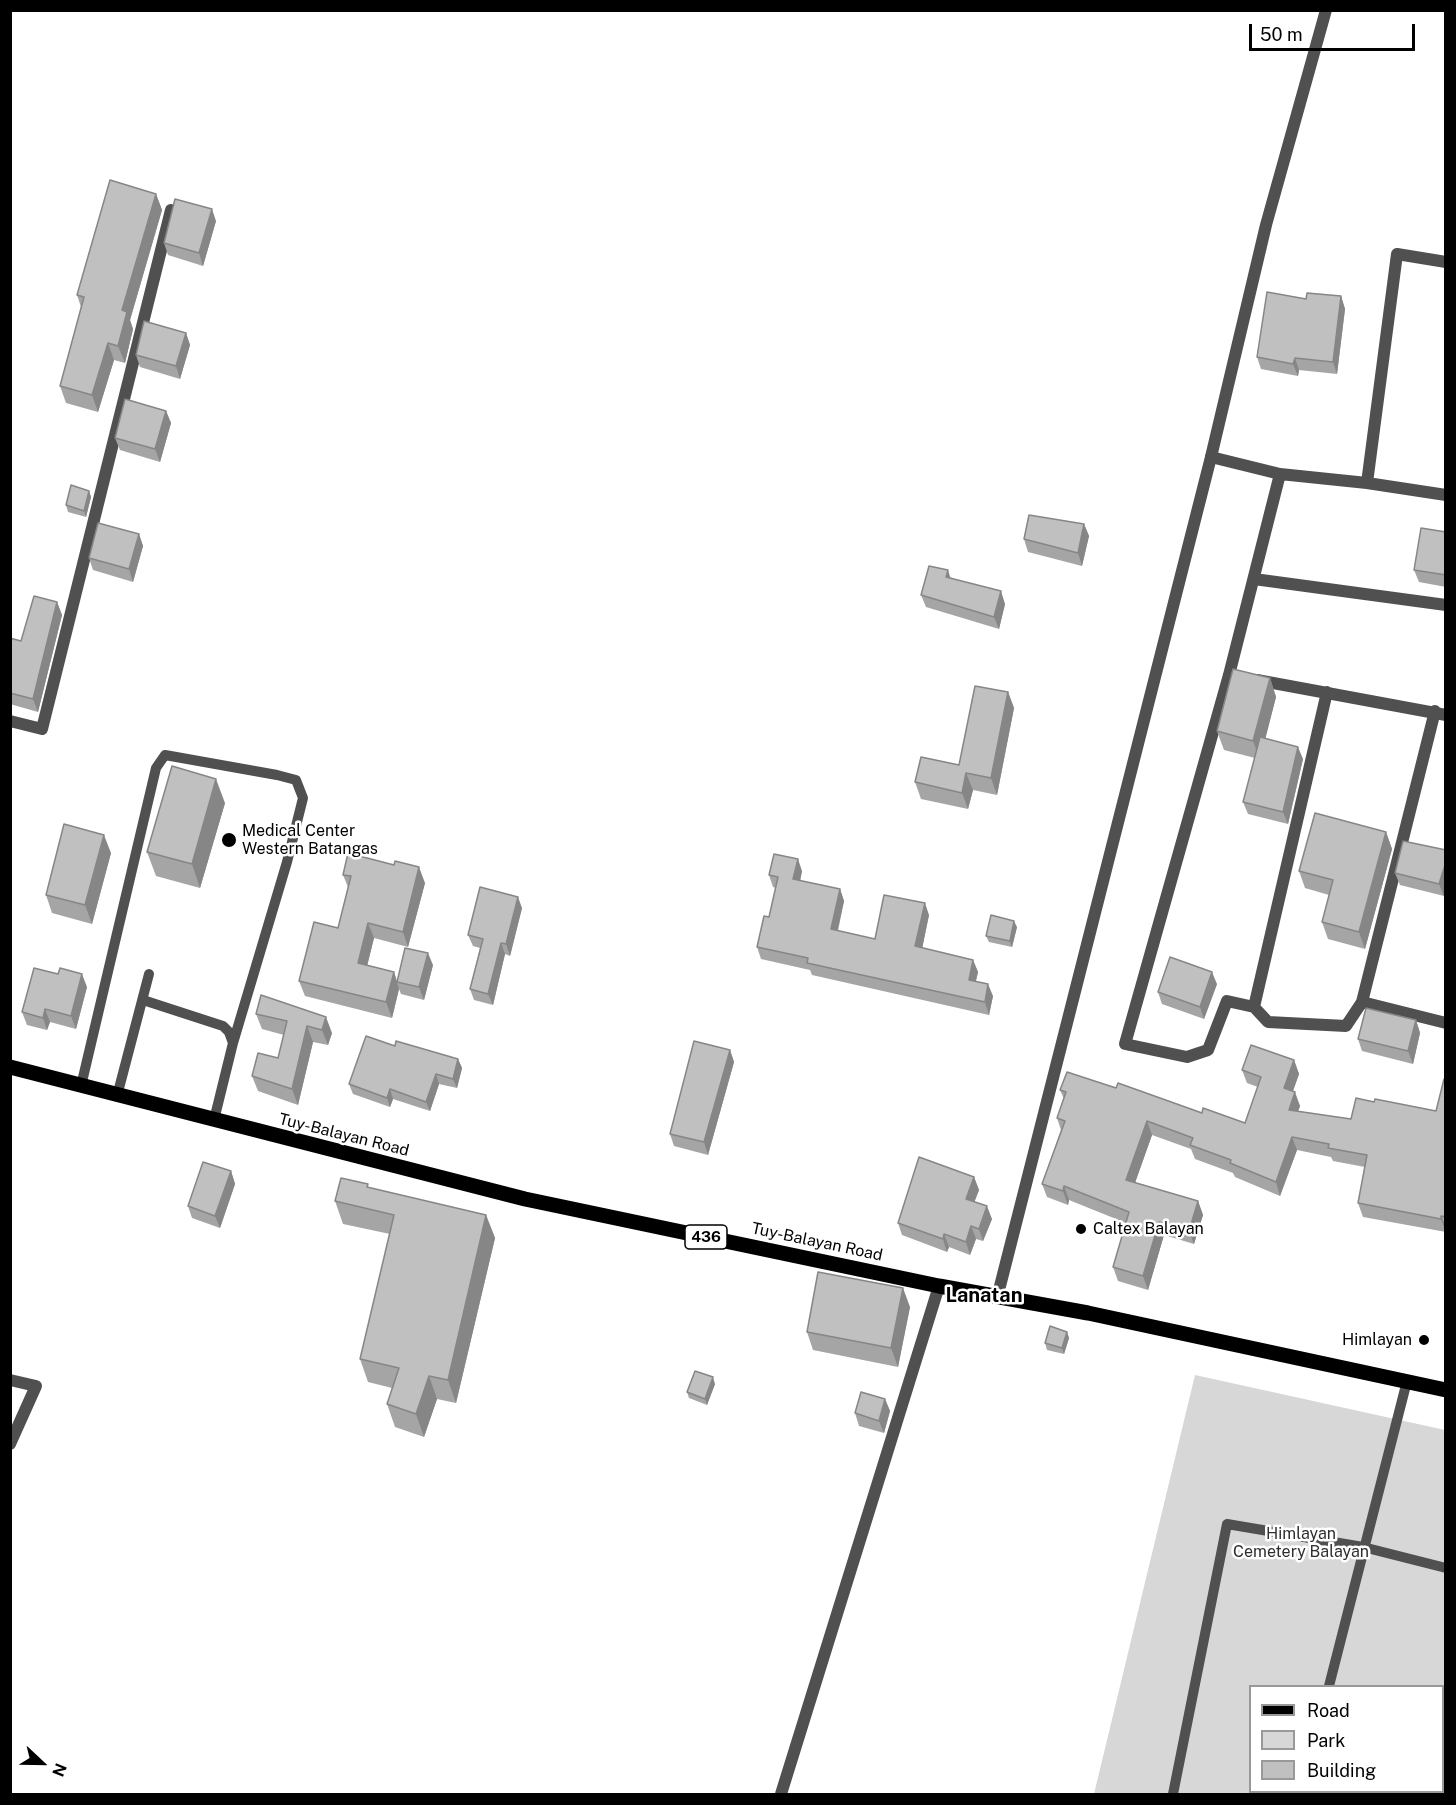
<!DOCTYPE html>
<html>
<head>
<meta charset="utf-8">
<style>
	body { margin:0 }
	#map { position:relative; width:1456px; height:1805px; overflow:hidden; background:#fff; font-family:"Public Sans",sans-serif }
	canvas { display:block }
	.frame { position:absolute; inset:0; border:12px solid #000; pointer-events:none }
	.legend { position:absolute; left:1249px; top:1685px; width:195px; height:108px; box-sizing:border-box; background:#fff; border:2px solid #999; margin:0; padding:8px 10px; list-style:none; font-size:18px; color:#000 }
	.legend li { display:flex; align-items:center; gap:12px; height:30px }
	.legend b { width:30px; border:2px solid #999 }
	.north { position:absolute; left:12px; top:1733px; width:60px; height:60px; -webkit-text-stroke:4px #fff; paint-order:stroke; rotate:112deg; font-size:16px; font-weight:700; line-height:24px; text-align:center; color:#000 }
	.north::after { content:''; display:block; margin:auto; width:21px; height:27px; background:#000; clip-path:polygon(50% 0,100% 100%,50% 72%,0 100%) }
	.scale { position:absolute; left:1249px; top:24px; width:166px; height:27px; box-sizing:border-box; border:3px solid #000; border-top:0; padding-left:8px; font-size:18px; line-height:21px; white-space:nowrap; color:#000; -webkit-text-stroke:4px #fff; paint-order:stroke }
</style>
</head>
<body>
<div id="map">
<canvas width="1456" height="1805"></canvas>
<div class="frame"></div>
<ul class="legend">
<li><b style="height:8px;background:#000"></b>Road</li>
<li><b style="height:16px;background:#d7d7d7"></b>Park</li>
<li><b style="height:16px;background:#c0c0c0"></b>Building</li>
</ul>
<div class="north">N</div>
<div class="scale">50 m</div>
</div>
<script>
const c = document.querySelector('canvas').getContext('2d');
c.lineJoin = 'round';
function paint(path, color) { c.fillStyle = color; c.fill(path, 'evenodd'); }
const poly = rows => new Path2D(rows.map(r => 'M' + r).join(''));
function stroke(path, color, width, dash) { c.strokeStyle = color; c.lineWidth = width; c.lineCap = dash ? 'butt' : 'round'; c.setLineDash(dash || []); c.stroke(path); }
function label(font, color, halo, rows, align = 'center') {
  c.font = font + ' "Public Sans",sans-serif'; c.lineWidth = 5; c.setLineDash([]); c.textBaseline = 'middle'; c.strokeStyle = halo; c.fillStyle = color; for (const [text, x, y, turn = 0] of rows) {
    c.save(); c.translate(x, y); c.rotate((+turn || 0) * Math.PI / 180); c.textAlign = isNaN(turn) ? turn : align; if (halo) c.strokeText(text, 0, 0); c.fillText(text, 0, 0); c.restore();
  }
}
paint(poly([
	[1195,1375,1445,1430,1445,1794,1094,1794],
	[1250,1686,1442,1686,1442,1792,1250,1792]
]), '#d7d7d7');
stroke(poly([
	[143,1000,223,1026,229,1032,233,1043,214,1120],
	[81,1086,156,768,165,755,277,775,296,780,303,798,287,862,233,1043],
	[117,1096,149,974],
	[1329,1686,1407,1381],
	[1442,1770,1446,1757],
	[1173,1794,1227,1524,1363,1547,1446,1568],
	[1303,1794,1304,1792],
	[1437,1794,1438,1792]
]), '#505050', 10);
stroke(poly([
	[1211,457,1280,474,1367,483,1446,495],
	[1367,483,1397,254,1446,262],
	[1254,579,1446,605],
	[1257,680,1446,715],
	[1327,692,1254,1007,1268,1022,1346,1026,1362,1002,1435,711],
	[10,721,42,729,171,210],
	[1362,1002,1446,1023],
	[1254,1007,1227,1001,1208,1050,1187,1057,1125,1044,1229,675,1280,474],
	[10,1380,36,1386,10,1444],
	[781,1794,939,1286]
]), '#505050', 12);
stroke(poly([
	[998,1294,1211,457,1266,225,1326,10]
]), '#505050', 12);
stroke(poly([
	[10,1067,525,1199,939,1286,1088,1313,1446,1390]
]), '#000', 15);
paint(poly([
	[156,194,162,210,130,320,133,329,125,363,114,360,98,412,66,403,60,386,81,307,77,295],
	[216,221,203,266,168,255,164,243],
	[1341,296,1345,309,1337,374,1299,370,1298,376,1261,369,1257,357,1306,299],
	[186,333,190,345,180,379,140,367,136,355],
	[166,411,171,423,160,462,120,450,115,438],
	[89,491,91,497,86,517,68,512,66,505],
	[1084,524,1089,536,1082,566,1028,552,1024,539],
	[1446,532,1446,587,1419,582,1414,570],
	[139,534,143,546,133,582,93,570,89,558],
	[950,578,1005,604,999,629,926,607,921,595],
	[57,602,62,615,38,712,10,704,10,638,21,641],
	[1270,678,1276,697,1265,738,1303,759,1288,824,1248,814,1243,802,1255,758,1224,750,1217,731],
	[1008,692,1014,708,997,795,973,790,968,809,921,799,915,782,959,765],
	[225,803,200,888,156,876,147,852],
	[1386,832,1392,849,1365,949,1328,939,1322,922,1329,895,1305,888,1299,871],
	[1446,850,1446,891,1444,896,1400,885,1395,873],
	[111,853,92,924,52,913,46,895],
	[802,871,800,881,840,889,844,901,838,931,875,939,929,915,922,948,973,960,978,972,976,981,993,996,989,1015,812,975,810,970,761,959,757,947,769,917,776,888,773,887,769,875],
	[343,875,425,883,408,947,374,938,367,965,394,972,397,981,433,965,424,1000,401,994,399,989,392,1018,305,996,299,981,338,928,348,887],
	[522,908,510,956,505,954,493,1005,474,1000,470,989,480,948,473,946,468,935],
	[1017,927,1012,947,989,942,986,936],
	[1217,984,1204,1019,1162,1004,1158,992],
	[87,987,76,1029,50,1022,47,1030,27,1025,22,1012],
	[261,995,332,1033,328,1045,313,1042,298,1105,258,1091,252,1076,278,1058,284,1035,262,1029,256,1014],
	[1416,1020,1420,1033,1413,1064,1362,1051,1358,1039],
	[395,1046,458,1059,462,1068,457,1088,439,1084,430,1111,393,1099,390,1107,353,1094,349,1084],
	[730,1050,734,1062,708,1155,674,1146,670,1134],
	[1294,1060,1299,1074,1293,1091,1300,1106,1298,1111,1351,1119,1374,1102,1436,1111,1446,1079,1446,1232,1363,1217,1358,1203,1365,1167,1333,1161,1331,1157,1297,1150,1280,1196,1235,1177,1233,1173,1195,1159,1191,1149,1152,1135,1135,1183,1198,1201,1203,1215,1194,1244,1164,1235,1148,1290,1118,1281,1113,1267,1126,1223,1069,1200,1068,1205,1047,1197,1042,1184,1061,1130,1057,1118,1064,1099,1060,1090,1116,1088,1202,1113,1245,1123,1258,1087,1247,1083,1242,1070],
	[231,1171,235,1184,220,1228,192,1218,188,1206],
	[974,1177,979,1190,974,1202,992,1219,983,1241,976,1239,970,1255,949,1247,947,1252,902,1235,898,1223],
	[369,1188,486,1215,495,1238,456,1403,437,1399,424,1437,395,1427,387,1404,392,1388,368,1382,360,1359,390,1234,343,1224,335,1201],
	[910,1307,898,1367,813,1350,807,1332],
	[1067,1332,1069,1338,1064,1354,1047,1350,1045,1343],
	[715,1384,707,1405,689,1398,687,1392],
	[885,1399,890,1411,884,1433,859,1426,855,1413]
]), '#a5a5a5');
paint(poly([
	[156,194,162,210,130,320,133,329,125,363,118,346,122,310],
	[212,209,216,221,203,266,199,253],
	[1341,296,1345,309,1337,374,1333,362],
	[186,333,190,345,180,379,176,366],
	[108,343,114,360,98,412,92,395],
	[1295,358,1299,370,1298,376,1293,364],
	[166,411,171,423,160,462,155,449],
	[89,491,91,497,86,517,84,511],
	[1084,524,1089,536,1082,566,1078,553],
	[139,534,143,546,133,582,129,569],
	[948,570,952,583,946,577],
	[1001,591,1005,604,999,629,994,617],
	[57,602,62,615,38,712,33,699],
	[1270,678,1276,697,1260,760,1253,741],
	[1008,692,1014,708,997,795,991,778],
	[1298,747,1303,759,1288,824,1283,812],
	[966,773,973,790,968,809,962,793],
	[216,779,225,803,200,888,192,864],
	[1386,832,1392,849,1365,949,1359,932],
	[104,835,111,853,92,924,85,905],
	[798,859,802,871,798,891,793,879],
	[1446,862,1446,891,1444,896,1439,884],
	[419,867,425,883,408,947,403,932],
	[840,889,844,901,835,941,831,929],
	[518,897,522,908,510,956,506,944],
	[925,903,929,915,920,959,915,946],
	[1014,921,1017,927,1012,947,1010,941],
	[368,923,374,938,364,979,358,963],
	[501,943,505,954,493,1005,488,994],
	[428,953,433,965,424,1000,419,987],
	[973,960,978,972,973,992,969,980],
	[394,972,399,989,392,1018,386,1002],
	[1212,972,1217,984,1204,1019,1200,1007],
	[82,974,87,987,76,1029,71,1016],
	[988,984,993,996,989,1015,985,1002],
	[45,1009,50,1022,47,1030,43,1018],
	[326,1017,332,1033,328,1045,322,1030],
	[1416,1020,1420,1033,1413,1064,1408,1051],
	[307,1026,313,1042,298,1105,292,1089],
	[730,1050,734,1062,708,1155,704,1142],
	[458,1059,462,1068,457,1088,453,1079],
	[1294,1060,1299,1074,1289,1102,1284,1088],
	[436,1074,439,1084,430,1111,426,1102],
	[390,1089,393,1099,390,1107,387,1098],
	[1295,1092,1300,1106,1294,1123,1289,1110],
	[1147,1121,1152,1135,1131,1194,1126,1180],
	[1292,1137,1297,1150,1280,1196,1276,1182],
	[231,1171,235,1184,220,1228,215,1216],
	[974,1177,979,1190,971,1211,966,1199],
	[1064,1186,1069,1200,1068,1205,1063,1191],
	[1198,1201,1203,1215,1194,1244,1189,1231],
	[987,1206,992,1219,983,1241,979,1229],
	[486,1215,495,1238,456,1403,448,1380],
	[1441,1216,1446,1228,1446,1232,1441,1219],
	[1159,1222,1164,1235,1148,1290,1143,1276],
	[971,1226,976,1239,970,1255,966,1242],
	[944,1234,949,1247,947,1252,943,1239],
	[903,1288,910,1307,898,1367,891,1348],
	[1067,1332,1069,1338,1064,1354,1062,1348],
	[429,1376,437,1399,424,1437,416,1414],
	[713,1377,715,1384,707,1405,705,1399],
	[885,1399,890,1411,884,1433,879,1421]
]), '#868686');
const building = poly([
	[110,180,156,194,122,310,127,312,118,346,108,343,92,395,60,386,84,297,77,295,110,180],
	[175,199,212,209,199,253,164,243,175,199],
	[1267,292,1306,299,1307,293,1341,296,1333,362,1295,358,1293,364,1257,357,1267,292],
	[144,321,186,333,176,366,136,355,144,321],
	[125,399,166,411,155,449,115,438,125,399],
	[71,485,89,491,84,511,66,505,71,485],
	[1029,515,1084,524,1078,553,1024,539,1029,515],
	[98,523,139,534,129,569,89,558,98,523],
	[1421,528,1446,532,1446,575,1414,570,1421,528],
	[929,566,948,570,946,577,1001,591,994,617,921,595,929,566],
	[34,596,57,602,33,699,10,693,10,638,21,641,34,596],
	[1233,669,1270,678,1253,741,1217,731,1233,669],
	[975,686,1008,692,991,778,966,773,962,793,915,782,921,757,959,765,975,686],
	[1260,737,1298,747,1283,812,1243,802,1260,737],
	[172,766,216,779,192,864,147,852,172,766],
	[1315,813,1386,832,1359,932,1322,922,1333,880,1299,871,1315,813],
	[64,824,104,835,85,905,46,895,64,824],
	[1403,841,1446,850,1446,862,1439,884,1395,873,1403,841],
	[348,853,394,865,395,861,419,867,403,932,368,923,358,963,394,972,386,1002,299,981,314,922,338,928,351,876,343,875,348,853],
	[774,854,798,859,793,879,840,889,831,929,875,939,884,895,925,903,915,946,973,960,969,980,988,984,985,1002,807,963,808,958,757,947,764,916,769,917,778,877,769,875,774,854],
	[480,887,518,897,506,944,501,943,488,994,470,989,483,939,468,935,480,887],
	[991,915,1014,921,1010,941,986,936,991,915],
	[405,948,428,953,419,987,397,982,405,948],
	[1170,957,1212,972,1200,1007,1158,992,1170,957],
	[34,968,58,974,60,968,82,974,71,1016,45,1009,43,1018,22,1012,34,968],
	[261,995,326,1017,322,1030,307,1026,292,1089,252,1076,258,1053,278,1058,287,1021,256,1014,261,995],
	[1366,1008,1416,1020,1408,1051,1358,1039,1366,1008],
	[366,1036,395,1046,396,1041,458,1059,453,1079,436,1074,426,1102,390,1089,387,1098,349,1084,366,1036],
	[694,1041,730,1050,704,1142,670,1134,694,1041],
	[1251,1045,1294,1060,1284,1088,1295,1092,1289,1110,1351,1119,1356,1098,1374,1102,1375,1099,1436,1111,1444,1079,1446,1079,1446,1217,1441,1216,1441,1219,1358,1203,1367,1155,1328,1148,1329,1144,1292,1137,1276,1182,1230,1163,1231,1160,1190,1145,1193,1138,1147,1121,1126,1180,1198,1201,1189,1231,1159,1222,1143,1276,1113,1267,1129,1212,1064,1186,1063,1191,1042,1184,1065,1121,1057,1118,1066,1092,1060,1090,1067,1072,1116,1088,1118,1083,1202,1113,1203,1108,1245,1123,1261,1077,1242,1070,1251,1045],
	[919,1157,974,1177,966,1199,987,1206,979,1229,971,1226,966,1242,944,1234,943,1239,898,1223,919,1157],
	[203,1162,231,1171,215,1216,188,1206,203,1162],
	[341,1178,368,1184,367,1187,486,1215,448,1380,429,1376,416,1414,387,1404,399,1368,360,1359,394,1215,335,1201,341,1178],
	[818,1272,903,1288,891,1348,807,1332,818,1272],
	[1050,1326,1067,1332,1062,1348,1045,1343,1050,1326],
	[695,1371,713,1377,705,1399,687,1392,695,1371],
	[861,1392,885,1399,879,1421,855,1413,861,1392]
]);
paint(building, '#c0c0c0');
stroke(building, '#868686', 1.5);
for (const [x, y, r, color] of [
	[229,840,8,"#000"],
	[1081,1229,6,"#000"],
	[1424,1340,6,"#000"]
]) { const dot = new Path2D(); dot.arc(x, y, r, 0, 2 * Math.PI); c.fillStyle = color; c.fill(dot); stroke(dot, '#fff', 2); }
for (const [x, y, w] of [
	[706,1237,42]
]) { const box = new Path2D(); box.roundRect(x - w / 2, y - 12, w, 24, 4.5); c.fillStyle = '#fff'; c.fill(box); stroke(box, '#000', 1.5); }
label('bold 15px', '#000', null, [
	["436",706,1237]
]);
label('16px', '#000', '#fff', [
	["Medical Center",242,831],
	["Western Batangas",242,849],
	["Caltex Balayan",1093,1229],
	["Himlayan",1412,1340,"right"]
], 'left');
label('16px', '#000', '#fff', [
	["Tuy-Balayan Road",344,1135,14],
	["Tuy-Balayan Road",817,1242,12]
]);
label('16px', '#2e2e2e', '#fff', [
	["Himlayan",1301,1534],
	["Cemetery Balayan",1301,1552]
]);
label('bold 20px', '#000', '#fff', [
	["Lanatan",984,1296]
]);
</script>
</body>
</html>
